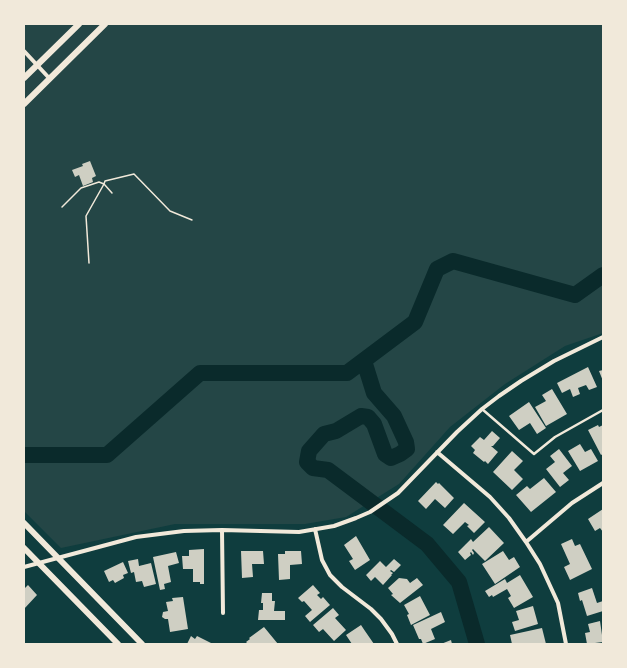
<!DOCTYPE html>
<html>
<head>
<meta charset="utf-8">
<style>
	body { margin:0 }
	#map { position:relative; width:627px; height:668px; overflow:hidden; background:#0f3d3e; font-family:Lato,sans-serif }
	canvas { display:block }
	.frame { position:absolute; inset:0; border:25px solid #f1e9da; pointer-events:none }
</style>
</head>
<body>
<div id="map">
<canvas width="627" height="668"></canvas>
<div class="frame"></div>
</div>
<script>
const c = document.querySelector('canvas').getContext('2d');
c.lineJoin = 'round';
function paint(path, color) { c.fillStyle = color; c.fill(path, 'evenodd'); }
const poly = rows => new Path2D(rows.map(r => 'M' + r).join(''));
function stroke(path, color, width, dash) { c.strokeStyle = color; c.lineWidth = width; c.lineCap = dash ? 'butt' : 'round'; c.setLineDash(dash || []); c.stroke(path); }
paint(poly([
	[24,24,603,24,603,333,565,346,505,384,450,427,399,484,346,517,305,524,175,524,61,548,24,511]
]), '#244646');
stroke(poly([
	[364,361,374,393,394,416,406,442,407,449,400,454,391,458,385,454,374,424,368,417,361,416,336,431,324,434,309,451,307,462,313,468,328,470,427,544,459,582,477,644],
	[24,455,107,455,200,373,347,373,415,322,437,269,453,261,575,295,603,275]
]), '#0a2a2b', 16);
paint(poly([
	[90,161,96,176,92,178,93,182,83,186,79,175,75,177,72,170,83,166,82,164],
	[588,367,597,387,589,390,586,385,578,388,580,394,573,397,570,389,562,393,557,383],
	[603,370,603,381,599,371],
	[552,389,567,414,546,426,535,407,546,401,542,395],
	[529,402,546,428,537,434,530,423,519,430,509,416],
	[598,425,599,427,603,425,603,454,601,455,588,430],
	[492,431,500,438,493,446,491,446,498,452,488,464,485,461,484,462,473,453,475,450,471,446,480,437,484,440],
	[580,444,585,452,591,449,598,461,580,471,568,451],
	[559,449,572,466,563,473,569,480,560,487,546,469,555,462,550,456],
	[512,451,523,461,514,470,523,479,512,490,493,472],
	[544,478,556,492,531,512,516,495,527,486,530,489],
	[436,482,438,484,439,483,454,498,445,508,435,499,426,509,418,501],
	[464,503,485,522,474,533,467,526,469,525,465,522,453,534,443,525],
	[603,509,603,532,600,528,595,531,588,519],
	[489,527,504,543,485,561,473,549,472,550,474,553,473,555,471,552,470,553,471,555,465,560,458,552,471,539,473,542],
	[356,536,370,560,355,570,349,561,353,559,344,545],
	[572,539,575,546,580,544,592,569,570,580,564,567,570,564,561,544],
	[204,549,204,584,200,584,200,582,193,582,193,569,183,569,182,556,189,556,189,550],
	[241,551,263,551,264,564,252,564,253,577,242,578],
	[285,551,301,551,302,564,290,565,290,579,279,580,278,554,285,554],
	[503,551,509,560,514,557,520,567,495,584,482,564],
	[176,552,179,563,168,566,171,582,164,584,165,589,160,590,153,557],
	[138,559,139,566,151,563,156,584,144,587,142,581,136,582,134,572,131,573,128,561],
	[394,559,401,565,394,572,391,570,390,571,393,573,391,575,392,575,383,585,375,577,371,581,366,575,380,561,386,567],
	[123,562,128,573,123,575,124,578,115,583,113,580,109,582,104,571],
	[520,575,533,597,514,608,508,598,511,596,507,589,493,597,492,595,489,597,485,591,505,579,507,583],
	[399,578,407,579,410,583,417,578,423,585,400,603,391,595,393,594,388,588],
	[28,585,37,595,24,609,24,589],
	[313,585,320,593,317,595,321,599,323,597,330,605,310,622,305,616,312,610,304,601,302,602,298,598],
	[592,588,597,603,603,601,603,611,587,616,582,600,580,601,578,593],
	[262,593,272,593,272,601,275,601,274,611,285,611,285,620,258,620,259,610,263,610,263,603,261,603],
	[420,596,430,615,411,625,407,615,409,614,404,605],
	[183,597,188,629,170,632,168,619,165,619,162,617,163,612,168,611,166,602,173,601,172,598],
	[533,606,538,624,515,631,512,622,519,620,516,611],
	[333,608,339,615,335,618,346,630,334,641,323,629,319,632,313,625],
	[441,612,445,622,431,629,435,639,423,644,421,639,419,639,413,625],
	[600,621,603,642,587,644,585,633,590,632,588,624],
	[361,625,365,631,374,644,352,644,346,635],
	[264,627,278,644,248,644,246,642,250,639,249,638],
	[542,628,546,644,512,644,510,635],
	[191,636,195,639,197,636,213,644,187,644],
	[451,640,452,644,441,644]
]), '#cfcfc3');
stroke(poly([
	[112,193,104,184,105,181,134,174,170,211,192,220],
	[62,207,81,188,99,182,104,184,86,216,89,263]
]), '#f1e9da', 1.5);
stroke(poly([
	[482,409,534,454,555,437,603,410]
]), '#f1e9da', 2.5);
stroke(poly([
	[24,51,50,79],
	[437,452,490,497,509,518,526,542,540,564,558,603,566,644],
	[315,529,322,560,330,575,342,587,371,609,381,619,392,634,397,644],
	[222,530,223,613],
	[526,542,572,503,603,483],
	[24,567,136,537,184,531,222,530,299,532,334,526,356,518,370,512,398,493,457,432,482,409,499,396,521,381,554,361,603,337]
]), '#f1e9da', 4);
stroke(poly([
	[24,78,79,24],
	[24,104,105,24],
	[24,523,142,644],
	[24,548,118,644]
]), '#f1e9da', 6);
</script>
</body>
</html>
